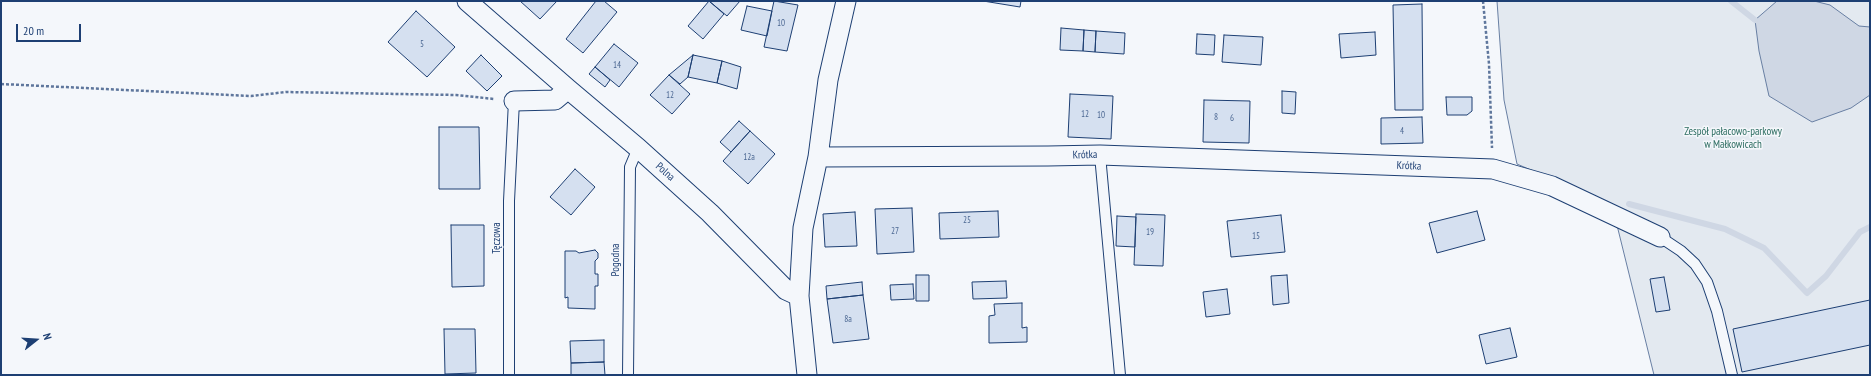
<!DOCTYPE html>
<html>
<head>
<meta charset="utf-8">
<style>
	body { margin:0 }
	#map { position:relative; width:1871px; height:376px; overflow:hidden; background:#f4f7fb; font-family:"PT Sans Narrow",sans-serif }
	canvas { display:block }
	.frame { position:absolute; inset:0; border:2px solid #1d3f73; pointer-events:none }
	.north { position:absolute; left:16px; top:320px; width:40px; height:40px; -webkit-text-stroke:3px #f4f7fb; paint-order:stroke; rotate:73deg; font-size:11px; font-weight:700; line-height:16px; text-align:center; color:#1d3f73 }
	.north::after { content:''; display:block; margin:auto; width:14px; height:18px; background:#1d3f73; clip-path:polygon(50% 0,100% 100%,50% 72%,0 100%) }
	.scale { position:absolute; left:16px; top:24px; width:65px; height:18px; box-sizing:border-box; border:2px solid #1d3f73; border-top:0; padding-left:5px; font-size:12px; line-height:14px; white-space:nowrap; color:#1d3f73; -webkit-text-stroke:3px #f4f7fb; paint-order:stroke }
</style>
</head>
<body>
<div id="map">
<canvas width="1871" height="376"></canvas>
<div class="frame"></div>
<div class="north">N</div>
<div class="scale">20 m</div>
</div>
<script>
const c = document.querySelector('canvas').getContext('2d');
c.lineJoin = 'round';
function paint(path, color) { c.fillStyle = color; c.fill(path, 'evenodd'); }
const poly = rows => new Path2D(rows.map(r => 'M' + r).join(''));
function stroke(path, color, width, dash) { c.strokeStyle = color; c.lineWidth = width; c.lineCap = dash ? 'butt' : 'round'; c.setLineDash(dash || []); c.stroke(path); }
function label(font, color, halo, rows, align = 'center') {
  c.font = font + ' "PT Sans Narrow",sans-serif'; c.lineWidth = 3; c.setLineDash([]); c.textBaseline = 'middle'; c.strokeStyle = halo; c.fillStyle = color; for (const [text, x, y, turn = 0] of rows) {
    c.save(); c.translate(x, y); c.rotate((+turn || 0) * Math.PI / 180); c.textAlign = isNaN(turn) ? turn : align; if (halo) c.strokeText(text, 0, 0); c.fillText(text, 0, 0); c.restore();
  }
}
const green = poly([
	[1497,1,1870,1,1870,375,1654,375,1612,205,1517,164,1504,100,1497,1]
]);
paint(green, '#e3e9f0');
stroke(green, '#687fa3', 1);
const water = poly([
	[1777,1,1814,1,1830,5,1859,26,1870,27,1870,95,1851,108,1812,122,1769,96,1759,51,1755,20,1777,1]
]);
paint(water, '#cfd7e4');
stroke(water, '#687fa3', 1);
stroke(poly([
	[1731,1,1755,20],
	[1629,204,1725,229,1764,248,1807,293,1826,276,1860,232,1870,227]
]), '#cfd7e4', 6);
const building = poly([
	[520,1,557,1,540,19,520,1],
	[596,1,604,1,617,12,583,53,566,39,596,1],
	[709,1,724,14,703,39,688,26,709,1],
	[709,1,740,1,727,16,709,1],
	[774,1,798,5,787,51,764,47,774,1],
	[983,1,1021,1,1020,7,983,1],
	[1422,4,1423,110,1395,110,1393,5,1422,4],
	[747,6,772,11,767,36,741,30,747,6],
	[416,11,455,47,427,77,388,42,416,11],
	[1061,28,1084,30,1083,51,1060,50,1061,28],
	[1084,30,1096,31,1095,52,1083,51,1084,30],
	[1096,31,1125,33,1124,54,1095,52,1096,31],
	[1375,32,1376,55,1341,58,1339,34,1375,32],
	[1197,34,1215,35,1214,55,1196,54,1197,34],
	[1224,35,1263,37,1261,65,1222,62,1224,35],
	[614,44,638,63,619,87,595,67,614,44],
	[481,55,502,76,487,91,466,71,481,55],
	[693,55,722,61,717,83,688,77,693,55],
	[693,55,688,77,680,84,669,75,693,55],
	[722,61,741,67,737,89,717,83,722,61],
	[595,67,610,80,605,87,589,74,595,67],
	[669,75,690,94,672,114,650,95,669,75],
	[1282,91,1296,92,1295,114,1282,113,1282,91],
	[1070,94,1113,96,1111,139,1068,137,1070,94],
	[1446,97,1472,97,1472,111,1467,115,1447,115,1446,97],
	[1204,100,1250,101,1249,143,1203,142,1204,100],
	[1422,117,1423,143,1381,144,1381,118,1422,117],
	[739,121,750,131,731,152,720,142,739,121],
	[439,127,479,127,480,189,439,189,439,127],
	[750,131,775,154,748,184,723,161,750,131],
	[575,169,595,187,571,215,550,197,575,169],
	[912,208,914,252,877,254,875,209,912,208],
	[998,211,999,237,940,239,939,213,998,211],
	[1477,211,1485,240,1437,253,1429,223,1477,211],
	[855,212,857,246,825,247,823,214,855,212],
	[1136,214,1165,215,1163,266,1134,265,1136,214],
	[1281,215,1285,252,1231,257,1227,221,1281,215],
	[1117,216,1136,217,1135,247,1116,246,1117,216],
	[451,225,484,225,484,286,452,287,451,225],
	[595,250,598,253,598,258,595,261,595,274,598,274,598,286,595,286,595,309,568,308,568,297,565,298,565,251,576,251,579,253,595,250],
	[916,275,929,275,929,301,916,301,916,275],
	[1287,275,1289,303,1273,305,1271,276,1287,275],
	[1664,277,1670,310,1656,312,1650,279,1664,277],
	[1006,281,1007,298,973,299,972,282,1006,281],
	[862,282,863,295,827,299,826,286,862,282],
	[913,284,914,299,891,300,890,285,913,284],
	[1227,289,1230,314,1206,317,1203,292,1227,289],
	[863,295,869,339,833,343,827,299,863,295],
	[1870,300,1870,345,1742,372,1733,329,1870,300],
	[1022,303,1022,328,1027,327,1027,342,989,343,989,316,995,315,994,304,1022,303],
	[1510,328,1517,357,1486,364,1479,335,1510,328],
	[444,329,475,329,476,373,445,374,444,329],
	[604,340,604,362,571,363,570,341,604,340],
	[604,362,605,375,571,375,571,363,604,362]
]);
paint(building, '#d5e0f0');
stroke(building, '#1d3f73', 1);
const service = poly([
	[1100,155,1120,375],
	[1660,237,1681,251,1695,264,1707,282,1717,311,1732,375],
	[509,375,509,201,514,101],
	[628,375,630,167,638,148]
]);
const minor = poly([
	[467,1,568,89,638,148,710,213,786,290,799,296],
	[514,101,555,100,568,89],
	[818,157,1048,156,1100,155,1493,169,1552,186,1660,237],
	[807,375,799,296,803,228,818,157,828,80,846,1]
]);
stroke(service, '#1d3f73', 12);
stroke(minor, '#1d3f73', 21);
stroke(poly([
	[1483,1,1489,64,1492,148],
	[1,84,251,96,286,92,456,95,494,99]
]), '#5e769c', 2.5, [3, 2]);
stroke(service, '#f4f7fb', 10);
stroke(minor, '#f4f7fb', 19);
label('9px', '#4b6792', null, [
	["10",781,23],
	["5",422,44],
	["14",617,65],
	["12",670,95],
	["12",1085,114],
	["10",1101,115],
	["8",1216,117],
	["6",1232,118],
	["4",1402,131],
	["12a",749,157],
	["25",967,220],
	["27",895,231],
	["19",1150,232],
	["15",1256,236],
	["8a",848,319]
]);
label('11px', '#2c6c60', '#f4f7fb', [
	["Zespół pałacowo-parkowy",1733,132],
	["w Małkowicach",1733,145]
]);
label('11px', '#1d3f73', '#f4f7fb', [
	["Krótka",1085,155,-2],
	["Krótka",1409,166,2],
	["Polna",665,172,42],
	["Tęczowa",497,238,-90],
	["Pogodna",616,260,-90]
]);
</script>
</body>
</html>
